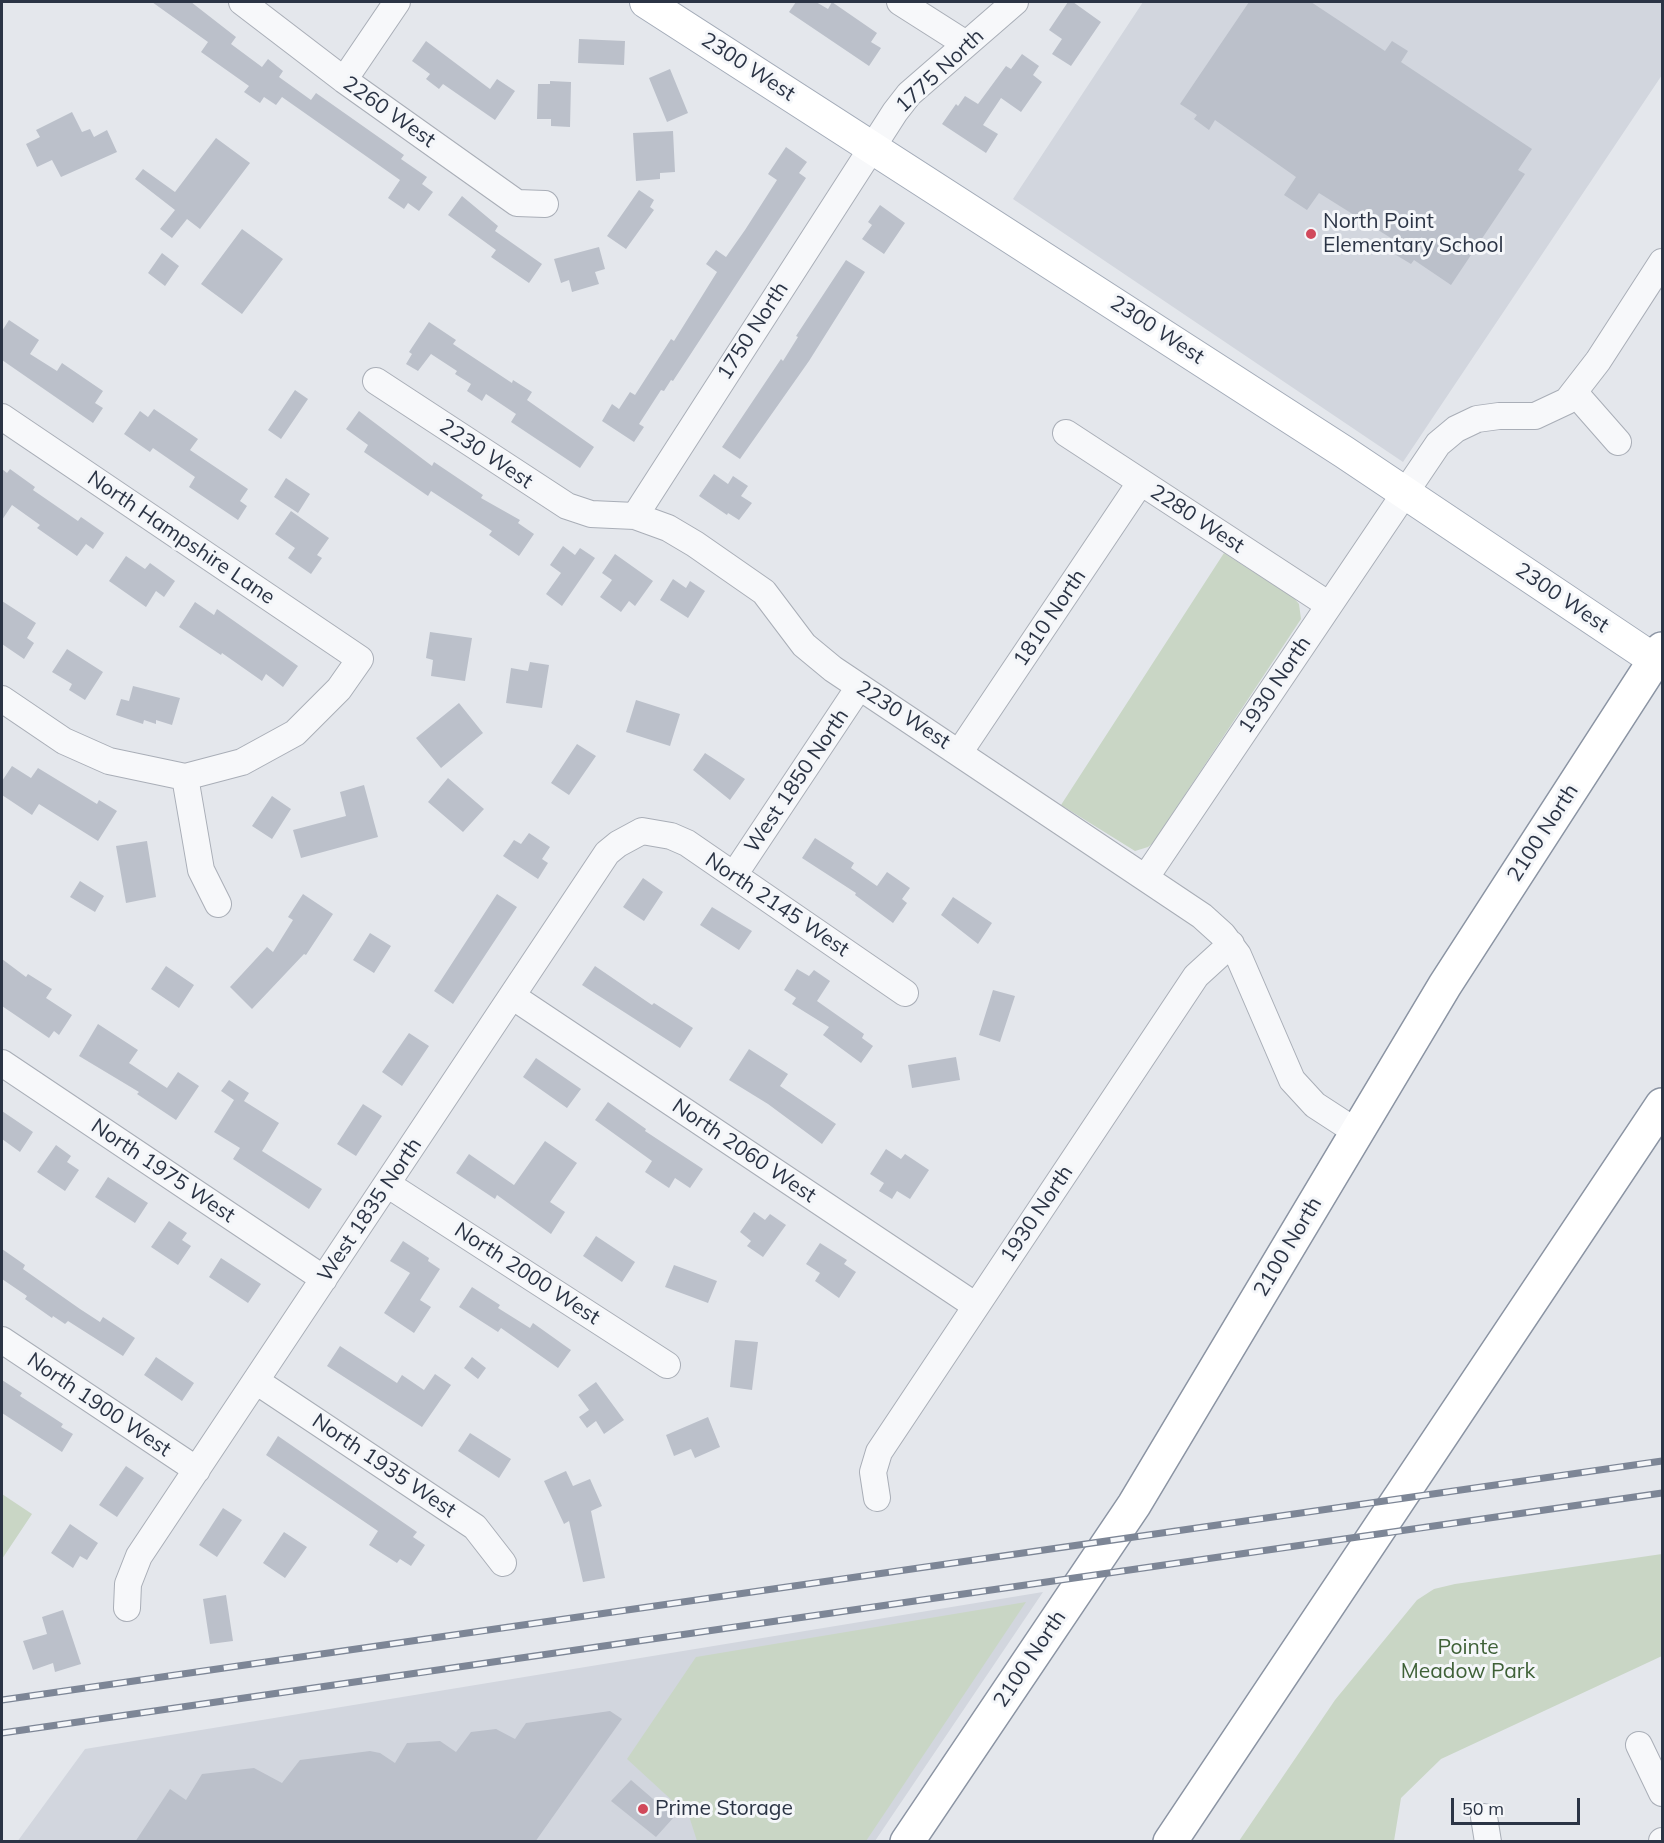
<!DOCTYPE html>
<html>
<head>
<meta charset="utf-8">
<style>
	body { margin:0 }
	#map { position:relative; width:1664px; height:1843px; overflow:hidden; background:#e4e7ec; font-family:Mulish,sans-serif }
	canvas { display:block }
	.frame { position:absolute; inset:0; border:3px solid #2b3445; pointer-events:none }
	.scale { position:absolute; left:1451px; top:1798px; width:129px; height:27px; box-sizing:border-box; border:3px solid #2b3445; border-top:0; padding-left:8px; font-size:18px; line-height:21px; white-space:nowrap; color:#2b3445; -webkit-text-stroke:4px #f4f6f9; paint-order:stroke }
</style>
</head>
<body>
<div id="map">
<canvas width="1664" height="1843"></canvas>
<div class="frame"></div>
<div class="scale">50 m</div>
</div>
<script>
const c = document.querySelector('canvas').getContext('2d');
c.lineJoin = 'round';
function paint(path, color) { c.fillStyle = color; c.fill(path, 'evenodd'); }
const poly = rows => new Path2D(rows.map(r => 'M' + r).join(''));
function stroke(path, color, width, dash) { c.strokeStyle = color; c.lineWidth = width; c.lineCap = dash ? 'butt' : 'round'; c.setLineDash(dash || []); c.stroke(path); }
function label(font, color, halo, rows, align = 'center') {
  c.font = font + ' Mulish,sans-serif'; c.lineWidth = 6; c.setLineDash([]); c.textBaseline = 'middle'; c.strokeStyle = halo; c.fillStyle = color; for (const [text, x, y, turn = 0] of rows) {
    c.save(); c.translate(x, y); c.rotate((+turn || 0) * Math.PI / 180); c.textAlign = isNaN(turn) ? turn : align; if (halo) c.strokeText(text, 0, 0); c.fillText(text, 0, 0); c.restore();
  }
}
paint(poly([
	[1143,2,1662,2,1662,75,1403,462,1013,199],
	[1043,1592,875,1841,17,1842,85,1749]
]), '#d2d6de');
paint(poly([
	[1224,553,1294,598,1299,604,1301,619,1153,843,1148,847,1135,851,1061,805],
	[2,1494,32,1514,2,1559],
	[1662,1554,1662,1656,1441,1759,1401,1798,1394,1841,1239,1841,1335,1700,1417,1600,1434,1589,1455,1584],
	[1026,1602,866,1841,697,1841,689,1816,627,1759,696,1657]
]), '#c9d6c5');
paint(poly([
	[152,2,191,2,236,37,231,44,262,67,268,59,283,71,279,77,311,100,316,93,404,155,401,159,427,177,422,184,433,192,419,211,408,203,404,209,388,198,400,180,282,97,276,105,264,97,260,103,244,92,249,86,201,52,208,42],
	[796,2,816,2,828,9,832,2,877,33,871,42,881,48,869,66,789,12],
	[1068,2,1073,2,1101,22,1071,66,1052,54,1062,39,1049,30],
	[1249,2,1311,2,1385,51,1392,41,1408,51,1401,62,1532,149,1518,170,1525,174,1451,285,1414,260,1411,264,1396,255,1402,245,1319,193,1307,210,1284,195,1296,177,1215,120,1209,130,1194,119,1197,115,1180,104],
	[579,39,625,41,624,65,578,63],
	[426,41,490,89,497,79,515,91,495,120,443,84,439,89,426,79,430,74,412,61],
	[1022,54,1039,66,1033,75,1042,82,1021,112,1001,98,983,125,998,134,986,153,942,124,956,104,958,106,965,96,978,104,1006,66,1011,69],
	[670,69,688,113,667,122,649,78],
	[550,81,571,82,570,127,551,126,551,119,537,119,538,84,550,84],
	[72,112,82,132,90,129,94,137,107,130,117,152,61,177,52,160,37,167,26,144,40,137,36,130],
	[673,131,675,172,660,173,660,179,636,181,633,133],
	[216,138,250,163,200,229,187,219,172,238,160,229,175,210,135,179,143,169,175,192],
	[786,147,807,162,799,173,806,178,673,381,671,380,664,391,661,390,639,424,644,427,634,442,602,421,612,404,619,409,630,392,635,395,671,339,674,341,717,272,706,264,716,250,726,257,745,230,777,180,768,174],
	[639,190,654,200,650,207,654,210,626,249,607,236],
	[462,196,498,226,495,231,542,264,529,283,491,257,496,250,448,215],
	[880,205,905,223,884,254,862,239,872,225,868,222],
	[242,229,283,259,242,314,201,284],
	[599,247,605,269,595,272,599,284,572,292,569,280,561,283,554,259],
	[162,253,179,266,165,286,148,273],
	[846,260,865,272,809,361,740,459,722,447,781,359,783,361,798,337,796,336],
	[9,320,39,340,30,354,57,371,62,363,103,391,95,403,103,408,93,423,2,360,2,331],
	[429,322,456,340,453,344,512,383,513,380,532,392,527,400,594,447,580,468,511,422,516,414,486,394,482,401,467,391,471,384,455,374,457,371,431,354,418,371,406,364,412,354,409,352],
	[295,390,308,399,281,439,268,430],
	[154,409,198,439,190,450,248,489,240,501,247,506,238,520,189,487,195,477,153,448,150,452,124,434,140,411,148,417],
	[359,411,432,466,434,462,483,495,481,498,520,520,518,523,534,534,519,556,489,535,492,531,431,491,428,496,364,452,368,445,346,429],
	[2,469,7,473,10,469,35,487,33,490,78,521,81,517,104,533,93,549,86,544,77,556,37,528,40,525,12,505,2,520],
	[714,474,728,484,733,476,748,486,741,496,752,503,739,520,728,513,727,515,699,496],
	[286,478,310,494,298,513,274,497],
	[291,511,329,538,317,555,322,558,311,574,288,558,295,548,275,534],
	[563,546,575,555,580,548,595,558,562,606,546,594,561,573,550,565],
	[615,554,653,581,635,606,629,601,621,612,600,597,612,580,602,573],
	[126,556,145,569,150,563,175,581,164,597,156,591,146,607,109,581],
	[673,579,686,588,690,581,705,591,688,618,660,600],
	[2,601,36,623,27,638,34,643,24,659,2,644],
	[195,602,214,615,217,609,298,666,283,687,266,674,262,681,222,653,221,655,179,627],
	[430,632,472,638,465,681,431,676,433,660,426,658],
	[67,649,103,672,85,700,69,690,72,684,52,672],
	[530,662,549,665,542,708,506,703,511,668,528,671],
	[133,686,180,698,172,725,156,720,156,724,144,720,143,724,116,715,121,699,129,701],
	[636,700,680,714,670,746,626,732],
	[459,703,483,733,441,768,416,738],
	[577,744,596,756,569,795,551,783],
	[705,753,745,779,730,800,693,770],
	[12,766,31,778,38,768,97,804,99,800,117,811,98,841,39,804,32,815,2,795,2,781],
	[448,778,484,809,463,832,428,802],
	[364,785,378,837,301,858,293,830,346,816,340,792],
	[272,796,291,809,272,839,252,826],
	[529,833,550,847,542,859,548,863,538,879,503,856,514,840,521,844],
	[815,838,854,863,851,868,877,886,887,872,910,888,902,899,907,903,893,923,855,895,856,893,802,858],
	[147,841,156,897,126,903,116,846],
	[643,878,663,892,644,921,623,907],
	[80,881,104,896,95,912,70,897],
	[303,894,333,914,306,955,304,954,252,1009,230,987,267,947,273,952,293,920,288,917],
	[497,894,517,907,453,1004,434,991],
	[953,897,992,923,978,944,941,915],
	[712,907,752,931,739,950,700,925],
	[370,933,391,946,374,973,353,960],
	[2,959,26,977,28,974,52,989,46,998,72,1015,59,1035,54,1031,49,1038,2,1006],
	[166,966,194,985,179,1008,151,989],
	[595,966,652,1005,654,1003,693,1028,680,1048,582,985],
	[797,969,809,976,814,970,830,981,817,1001,864,1034,862,1038,873,1046,861,1063,823,1035,829,1027,792,1004,796,998,784,990],
	[993,990,1015,996,1000,1042,979,1035],
	[98,1024,138,1050,129,1063,167,1088,178,1072,199,1086,176,1120,137,1094,139,1092,79,1056],
	[409,1033,429,1046,402,1086,382,1072],
	[749,1049,788,1074,780,1086,836,1124,822,1144,768,1104,729,1080],
	[956,1057,960,1080,912,1088,908,1065],
	[536,1058,581,1089,567,1108,523,1077],
	[229,1080,249,1093,244,1101,279,1123,262,1151,322,1189,309,1209,233,1159,240,1148,214,1132,234,1100,221,1091],
	[608,1102,646,1129,645,1131,703,1169,690,1188,675,1178,669,1188,645,1172,652,1161,595,1120],
	[363,1104,382,1116,356,1156,337,1144],
	[2,1111,33,1132,20,1152,2,1139],
	[545,1141,577,1163,550,1202,565,1212,551,1234,497,1195,495,1199,456,1173,469,1154,514,1185],
	[56,1145,71,1156,67,1162,79,1170,65,1191,37,1172],
	[886,1149,901,1159,905,1154,929,1170,910,1199,897,1191,892,1199,879,1191,884,1183,870,1174],
	[108,1177,148,1203,135,1223,95,1197],
	[754,1212,765,1220,770,1214,786,1225,763,1257,747,1246,751,1241,740,1232],
	[169,1221,187,1233,182,1240,191,1246,178,1265,151,1247],
	[596,1236,635,1262,622,1282,583,1256],
	[403,1241,429,1258,428,1261,440,1269,420,1300,431,1307,414,1333,384,1313,410,1273,390,1261],
	[820,1243,847,1260,844,1264,856,1272,839,1298,815,1281,820,1273,806,1264],
	[2,1249,25,1265,23,1269,80,1309,100,1322,103,1317,135,1338,123,1356,68,1321,65,1324,53,1316,52,1318,25,1299,27,1296,2,1279],
	[221,1258,261,1284,248,1303,209,1277],
	[674,1265,717,1281,708,1303,665,1287],
	[472,1287,500,1305,498,1308,530,1328,533,1323,571,1350,558,1368,501,1328,498,1332,459,1307],
	[735,1340,758,1342,752,1390,730,1387],
	[340,1346,397,1383,402,1375,424,1390,435,1374,451,1385,422,1427,327,1366],
	[156,1357,194,1383,182,1401,144,1375],
	[472,1357,486,1368,478,1379,464,1368],
	[2,1380,22,1393,20,1396,63,1424,61,1427,73,1434,62,1452,2,1413],
	[596,1382,624,1420,604,1434,596,1421,587,1428,579,1417,589,1410,578,1395],
	[708,1417,720,1447,695,1458,691,1449,674,1456,666,1435],
	[470,1433,511,1459,499,1478,458,1451],
	[278,1436,417,1532,413,1537,425,1545,411,1566,400,1559,397,1563,369,1545,378,1531,266,1455],
	[126,1466,144,1478,117,1517,99,1505],
	[566,1471,573,1486,590,1479,602,1506,591,1511,605,1578,583,1582,569,1521,564,1524,544,1481],
	[223,1508,242,1520,217,1557,199,1545],
	[70,1524,98,1543,87,1560,80,1556,73,1568,51,1553],
	[284,1532,307,1547,285,1578,263,1563],
	[226,1595,233,1641,210,1644,203,1599],
	[63,1610,81,1664,55,1672,53,1663,33,1670,23,1641,47,1634,42,1617],
	[610,1711,622,1719,535,1842,135,1842,170,1789,186,1800,202,1774,254,1768,282,1783,300,1760,370,1751,380,1753,395,1763,407,1743,440,1741,456,1752,471,1732,496,1729,515,1739,526,1723],
	[631,1780,674,1817,656,1837,611,1801]
]), '#bbc0ca');
const minor = poly([
	[242,2,344,80,517,203,545,204],
	[900,2,966,44],
	[344,80,397,2],
	[376,381,567,506,591,514,635,516,668,528,695,544,764,592,804,645,833,669,1202,916,1223,935,1238,955,1292,1080,1315,1105,1358,1133],
	[1575,393,1618,442],
	[2,417,360,659,339,689,295,733,242,762,185,777,109,761,64,741,2,699],
	[1066,433,1329,605],
	[635,516,895,112,909,94,1015,2],
	[959,753,1140,483],
	[185,777,201,870,218,904],
	[734,875,859,687],
	[1146,877,1438,444,1456,429,1477,419,1499,416,1535,416,1567,401,1598,361,1662,262],
	[512,996,976,1306],
	[2,1063,324,1279],
	[387,1184,667,1365],
	[2,1340,197,1470],
	[256,1381,475,1527,503,1563],
	[877,1498,873,1472,879,1452,1196,976,1231,944],
	[127,1608,128,1584,139,1556,607,853,618,844,642,831,671,836,687,843,905,993],
	[1639,1745,1662,1793],
	[1484,1817,1488,1842],
	[1662,1842,1662,1841]
]);
const major = poly([
	[646,2,1344,452,1662,665]
]);
const highway = poly([
	[907,1842,1134,1505,1445,985,1662,649],
	[1170,1842,1662,1105]
]);
stroke(minor, '#a9aeb7', 28);
stroke(major, '#a3abb8', 34);
stroke(highway, '#8b94a3', 36);
stroke(minor, '#f7f8fa', 26);
stroke(major, '#fff', 32);
stroke(highway, '#fff', 33);
const rail = poly([
	[2,1700,1662,1461],
	[2,1733,1662,1493]
]);
stroke(rail, '#7d8696', 7);
stroke(rail, '#f4f6f9', 4.5, [14]);
for (const [x, y, r, color] of [
	[1311,234,6,"#d1495b"],
	[643,1809,6,"#d1495b"]
]) { const dot = new Path2D(); dot.arc(x, y, r, 0, 2 * Math.PI); c.fillStyle = color; c.fill(dot); stroke(dot, '#f4f6f9', 2); }
label('21px', '#2b3445', '#f4f6f9', [
	["2300 West",748,67,33],
	["1775 North",940,71,-43],
	["2260 West",389,112,35],
	["2300 West",1157,330,33],
	["1750 North",753,331,-57],
	["2230 West",486,454,34],
	["2280 West",1197,519,33],
	["North Hampshire Lane",181,538,34],
	["2300 West",1562,598,34],
	["1810 North",1050,618,-56],
	["1930 North",1275,685,-56],
	["2230 West",903,715,33],
	["West 1850 North",797,781,-56],
	["2100 North",1543,833,-57],
	["North 2145 West",777,905,34],
	["North 2060 West",744,1151,34],
	["North 1975 West",163,1171,34],
	["West 1835 North",370,1210,-56],
	["1930 North",1037,1214,-56],
	["2100 North",1288,1247,-59],
	["North 2000 West",527,1274,33],
	["North 1900 West",99,1405,34],
	["North 1935 West",384,1466,34],
	["2100 North",1030,1659,-56]
]);
label('21px', '#2b3445', '#f4f6f9', [
	["North Point",1323,222],
	["Elementary School",1323,246],
	["Prime Storage",655,1809]
], 'left');
label('21px', '#3f6138', '#f4f6f9', [
	["Pointe",1468,1648],
	["Meadow Park",1468,1672]
]);
</script>
</body>
</html>
